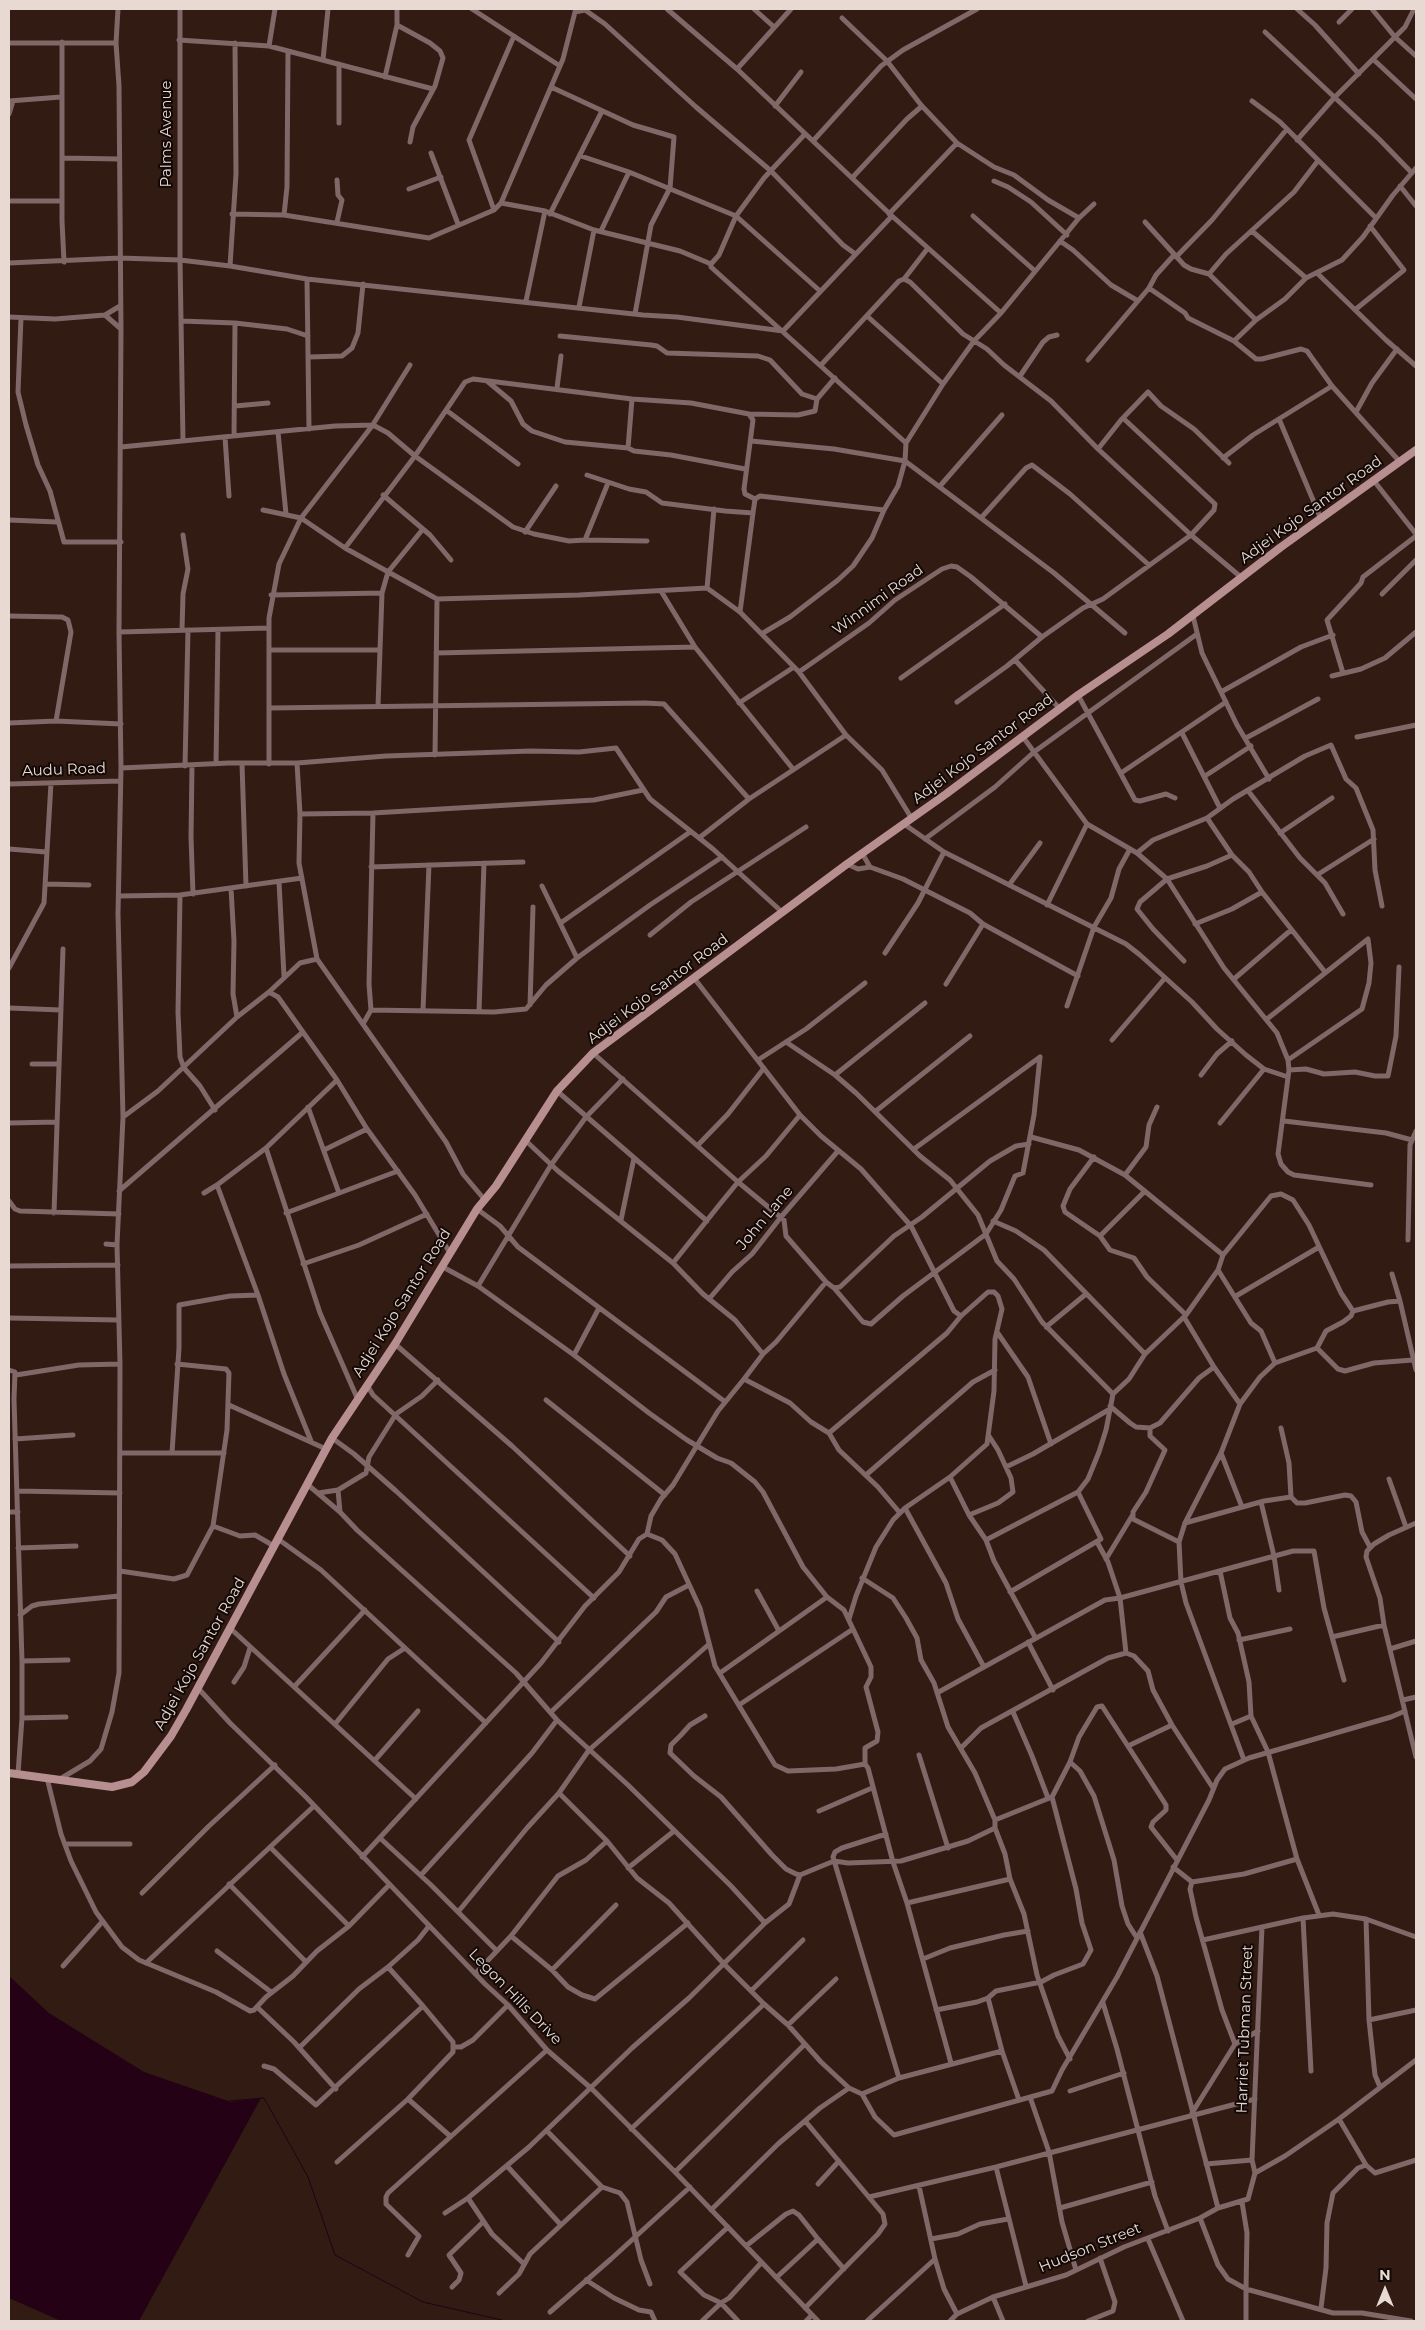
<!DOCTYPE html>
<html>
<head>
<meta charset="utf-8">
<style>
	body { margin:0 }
	#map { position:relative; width:1425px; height:2330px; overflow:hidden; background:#311b13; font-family:Montserrat,sans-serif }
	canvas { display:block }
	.frame { position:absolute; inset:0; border:10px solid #e8d9d3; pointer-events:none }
	.north { position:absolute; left:1360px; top:2265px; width:50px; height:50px; -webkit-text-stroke:4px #120805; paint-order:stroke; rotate:0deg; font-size:14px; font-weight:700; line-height:20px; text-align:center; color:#e8d9d3 }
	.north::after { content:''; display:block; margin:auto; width:18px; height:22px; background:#e8d9d3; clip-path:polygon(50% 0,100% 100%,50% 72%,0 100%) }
</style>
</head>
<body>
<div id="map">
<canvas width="1425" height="2330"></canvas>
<div class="frame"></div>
<div class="north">N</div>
</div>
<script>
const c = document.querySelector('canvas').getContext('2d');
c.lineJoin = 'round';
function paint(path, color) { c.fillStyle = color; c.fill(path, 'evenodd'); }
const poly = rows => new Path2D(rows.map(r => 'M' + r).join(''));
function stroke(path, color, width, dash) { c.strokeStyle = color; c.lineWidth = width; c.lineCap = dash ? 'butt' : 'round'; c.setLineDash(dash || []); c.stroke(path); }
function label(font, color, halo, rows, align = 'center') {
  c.font = font + ' Montserrat,sans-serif'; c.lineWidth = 4; c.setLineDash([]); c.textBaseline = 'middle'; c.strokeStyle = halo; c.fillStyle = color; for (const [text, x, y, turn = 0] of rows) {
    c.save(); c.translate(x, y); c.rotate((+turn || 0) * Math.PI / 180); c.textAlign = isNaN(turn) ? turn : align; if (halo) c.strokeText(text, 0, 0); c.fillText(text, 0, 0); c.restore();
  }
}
paint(poly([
	[9,1976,49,2013,144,2072,231,2102,261,2098,139,2321,61,2321,9,2298]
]), '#250116');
stroke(poly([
	[229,2101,264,2098,308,2177,335,2255,423,2302,506,2321]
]), '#250116', 1);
stroke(poly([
	[180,9,180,260,183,441],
	[397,9,397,25,430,43,440,51,443,58,435,86,413,127,410,142],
	[472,9,560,66],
	[667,9,737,69,892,216,1001,313],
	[754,9,774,27],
	[1297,9,1315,25,1359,74],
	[1372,9,1395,37,1416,56],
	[575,12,585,10,605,24,696,107,771,171,843,245,854,253],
	[842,18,887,61,921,105,957,143,994,167,1014,175,1048,200,1079,218],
	[1339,22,1352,9],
	[1265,32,1379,139,1412,173],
	[179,40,269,46,433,89],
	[62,42,62,221,64,262],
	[9,43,116,43],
	[269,46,275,9],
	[323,60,328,9],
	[1374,60,1416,99],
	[339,64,339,123],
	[737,69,791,9],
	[385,77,397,25],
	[551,87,633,125,674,137,670,188,651,225,635,314],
	[9,101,61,97],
	[1252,101,1280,122,1376,218],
	[775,106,801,72],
	[9,114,13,101],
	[1297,140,1334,98,1405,27,1414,9],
	[813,141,881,66,903,50,977,9],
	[431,153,458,224],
	[581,156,629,172,736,216,820,291],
	[63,158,119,159],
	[852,178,907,119,922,106],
	[994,181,1008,187,1031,202,1067,235],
	[1400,186,1416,206],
	[409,189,441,177],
	[9,201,62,201],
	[501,203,545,211,594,230,680,251,711,264,711,267,906,443,943,384,974,341,1001,313,1079,218,1094,204],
	[494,210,469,140,514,36],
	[232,214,284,215,429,238,494,210,501,203,563,59,575,12],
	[550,214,602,111],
	[889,214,957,143],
	[284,215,287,187,288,51],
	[973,216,1035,271],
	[337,222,342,200,338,195,337,180],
	[1145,222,1184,265,1191,269,1209,274],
	[601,231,629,172],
	[1252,231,1306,278],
	[1060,241,1073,250,1111,285,1138,301],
	[1176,257,1212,220,1287,129],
	[9,263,120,258,180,260,230,266,307,279,643,315,677,317,783,331],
	[711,264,719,255,736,216,764,178,805,134],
	[230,266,236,174,235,43],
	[1317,273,1386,340,1416,366],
	[307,279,309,429],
	[904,279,928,248],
	[1149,288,1156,275,1174,255],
	[526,301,545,211],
	[579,307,594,230],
	[1356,309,1404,270,1370,226],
	[105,315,121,329],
	[867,316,943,384],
	[9,317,55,319,105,315,120,306],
	[21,318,18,392,26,425,38,465,50,491,64,542,121,542],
	[1256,320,1209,274,1226,254,1294,192,1317,162],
	[181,321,235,323,287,329,308,336],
	[783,331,892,216],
	[560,336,651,345,657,346,667,353,758,356,770,360,802,394,817,399,835,378],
	[1234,341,1256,320,1285,299,1306,278,1342,260,1363,237,1393,195,1416,168],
	[309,357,342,356,352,348,358,333,363,284],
	[1088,360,1149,288,1185,313,1188,318,1234,341,1256,359,1262,359,1301,349,1307,351,1332,386,1400,462],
	[821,365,899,281,904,279,910,282,963,334,987,349,1004,365,1051,401,1098,449,1191,535,1242,578],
	[1020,376,1043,342,1049,337,1057,335],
	[487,381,511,401,523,424,532,431,565,442,628,448],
	[557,388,561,356],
	[632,399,691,403,749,414,753,420,744,489,745,494,755,499],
	[235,406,268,403],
	[446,410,518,464],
	[1356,412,1372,383,1397,349],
	[749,414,798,415,815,411,817,399],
	[1279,419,1321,519],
	[278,432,286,514],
	[234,436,235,323],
	[225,437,229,496],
	[751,441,834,449,905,461,1054,573,1125,633],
	[121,447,335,426,373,425,388,433,415,456,513,527,534,534,569,541,585,540,608,483],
	[1098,449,1121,420,1148,392,1161,406,1194,429,1229,463],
	[1223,458,1253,435,1332,386],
	[587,475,629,489,646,492,662,503,725,511,753,513,755,499,760,496,884,510],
	[1374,481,1416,534],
	[940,486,1002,415],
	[383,495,430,535,451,560],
	[263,510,301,518,345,548,437,599,579,595,707,588,740,612,799,672,846,735,882,770,912,819],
	[981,518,1026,468,1032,465,1070,494,1149,565],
	[9,520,57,522],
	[525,532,556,486],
	[585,540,647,541],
	[345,548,415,456,465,382,473,379,632,399,628,448,634,451,671,455,745,469],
	[707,588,714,509],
	[661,591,695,647],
	[1382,594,1416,560],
	[271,595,382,593],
	[740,612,753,513],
	[9,616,62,617,68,620,71,632,56,721],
	[1193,616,1202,653,1237,725,1269,779],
	[182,630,183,594,188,569,183,535],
	[119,632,268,628],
	[763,633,790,617,838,580,853,566,872,538,884,510,898,486,905,461,906,443],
	[269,650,380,650],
	[436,653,695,647,793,769],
	[1015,660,1060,709],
	[799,672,869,623,895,600,942,569,951,566,957,567,971,577,1042,637],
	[1343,673,1327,620,1361,583,1363,577,1416,536],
	[1332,676,1361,669,1385,658,1416,632],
	[901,678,1005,604],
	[1221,692,1301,647,1333,635],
	[1078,695,1135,800,1140,801,1166,794,1175,798],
	[957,702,1007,666,1042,637,1083,608,1103,599,1191,535,1214,510,1215,504,1123,418],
	[739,703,794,667],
	[378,706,382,593,388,572,423,529],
	[270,708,645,703,664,704,749,799],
	[9,723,56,721,121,724],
	[1182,733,1220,808],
	[1023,737,1087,824,1137,853,1167,879,1224,968,1277,1033,1288,1060,1289,1070,1278,1154,1281,1164,1288,1172,1294,1175,1371,1185],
	[1357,737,1416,725],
	[1246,738,1318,699],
	[435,755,437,599],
	[297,763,300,814,299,863,317,959,446,1142,463,1174,484,1199],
	[216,764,218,630],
	[242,764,246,886],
	[269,764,269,618,279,564,301,518,372,426,410,365],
	[185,766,188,630],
	[192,766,191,837,193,894],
	[121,768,229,763,297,763,386,756,531,751,579,752,616,748,650,799,713,849,782,912],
	[1121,773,1226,702],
	[1205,776,1251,746],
	[9,784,120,781],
	[1249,792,1300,858,1325,883,1343,914],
	[300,814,373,813,594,800,643,790],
	[1207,818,1232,855],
	[904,824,944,852,1126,944,1140,955,1192,1002,1217,1029,1246,1055,1264,1069,1288,1077],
	[1280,833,1332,798],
	[699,838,749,799,846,735],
	[925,839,995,787,1034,752,1197,634],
	[9,849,46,852],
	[862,853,870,867],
	[1137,853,1153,840,1207,818,1233,799,1305,756,1331,745,1346,779,1356,788,1373,830,1375,870,1382,906],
	[847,864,858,869,870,867,903,879,970,913,983,924,946,984],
	[371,867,523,862],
	[1317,875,1374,839],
	[279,882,284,976],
	[45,884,89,885],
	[1009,885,1040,843],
	[542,886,577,958],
	[231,888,234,941,233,994,237,1017],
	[180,895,178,1012,180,1057,184,1068,200,1086,215,1110],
	[119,896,180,895,302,878],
	[1047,905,1087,824],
	[562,922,690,832],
	[983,924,1078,976],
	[1195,924,1232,909,1262,892],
	[650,935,691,902,806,827],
	[885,953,918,903,944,852],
	[1184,961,1153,929,1137,909,1140,902,1167,879,1207,866,1232,855,1249,872,1262,892,1325,972],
	[9,968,44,903,51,783],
	[694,978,800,1115,821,1136,861,1169,911,1226,954,1311,961,1316],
	[1234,979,1291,930],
	[269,992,278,997,337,1080,367,1129,415,1195,450,1253],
	[530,1005,533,907],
	[1067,1006,1094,927,1111,898,1119,869,1130,849],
	[9,1008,61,1010],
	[371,1010,494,1012,526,1009,546,985,577,958,650,905,722,857],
	[423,1010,429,865],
	[479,1012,484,863],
	[1267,1019,1368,939,1371,963,1369,983,1362,1009,1288,1060],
	[363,1024,371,1010,369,984,373,813],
	[1112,1040,1165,978],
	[786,1042,835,1075,856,1093,920,1156,950,1180,978,1215,997,1261,1014,1279,1042,1322,1113,1394],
	[593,1053,738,1182,784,1220,786,1236,826,1282,834,1288,840,1287,894,1236,922,1217,990,1161,1016,1146,1029,1144],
	[758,1060,806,1029,865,983],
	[32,1064,59,1064],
	[1289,1070,1306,1069,1324,1074,1355,1072,1375,1076,1388,1076,1396,1036,1399,967],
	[835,1075,925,1003],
	[1201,1075,1217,1054,1232,1041],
	[557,1091,707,1221],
	[308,1107,339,1193],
	[876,1111,970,1036],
	[123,1117,158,1091,237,1017,269,992,300,963,317,959],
	[1284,1121,1386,1133,1412,1140],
	[9,1123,57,1122],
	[1220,1123,1264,1069],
	[1031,1137,1079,1150,1125,1175,1223,1255],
	[525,1140,558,1171,673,1263,703,1294,735,1320,763,1354],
	[698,1145,728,1114,764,1068],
	[266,1148,320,1313,358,1400],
	[914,1149,1040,1057],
	[324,1150,367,1129],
	[1094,1157,1070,1189,1063,1206,1065,1212,1100,1236,1110,1250,1134,1258,1147,1277,1186,1315],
	[1125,1175,1146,1147,1149,1125,1157,1107],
	[217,1185,258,1295,284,1374,311,1441],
	[119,1191,303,1032],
	[204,1193,217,1185,266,1148,337,1080],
	[9,1201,15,1209,20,1211,119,1214],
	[477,1209,500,1226,518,1247,724,1401],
	[54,1213,63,949],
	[286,1213,398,1171],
	[621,1220,634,1158],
	[993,1221,1016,1231,1044,1250,1145,1354],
	[1100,1236,1145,1191],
	[1408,1240,1410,1145,1416,1131],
	[106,1244,117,1245],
	[673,1263,720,1204,738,1182,766,1156,800,1115],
	[303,1264,359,1245,427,1214],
	[9,1266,118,1265],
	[441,1266,478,1286,574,1355,649,1413,687,1440,717,1458,731,1463,755,1482,763,1492,803,1567,827,1597,844,1610,871,1667,871,1677,866,1687,878,1732,877,1741,865,1748,865,1764,836,1769,788,1771,775,1765,715,1666,700,1608,675,1554,662,1540,647,1534],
	[1218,1270,1251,1323,1261,1331,1275,1363],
	[1392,1274,1400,1301],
	[478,1286,551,1165,586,1117,623,1079],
	[834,1288,863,1322,871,1324,903,1296,986,1234,1001,1210,1015,1176,1023,1173,1034,1115,1040,1057],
	[1236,1296,1319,1247],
	[709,1299,732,1272,752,1254,781,1217,838,1151],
	[1184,1317,1214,1367,1240,1404],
	[9,1318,118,1320],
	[1046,1327,1086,1294],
	[997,1332,1028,1377,1051,1444],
	[395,1344,512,1446,630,1556],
	[1317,1348,1338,1369,1345,1371,1374,1363,1413,1360],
	[574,1355,599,1308],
	[177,1364,226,1369,229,1373,227,1430,213,1526,240,1536,255,1535,274,1546],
	[9,1370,15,1372,14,1399,22,1661,22,1718,18,1774],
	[16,1375,79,1365,120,1364],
	[744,1379,763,1354,776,1342,826,1282],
	[367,1385,373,1395,594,1598],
	[546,1400,665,1495],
	[229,1405,326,1449],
	[1110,1406,1130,1423,1136,1427,1150,1428,1160,1423,1199,1378,1214,1367],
	[1150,1428,1150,1436,1165,1450,1146,1492,1133,1512,1133,1519,1179,1542],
	[1281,1428,1289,1463,1291,1497],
	[829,1433,947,1333,961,1316,988,1292,994,1292,998,1296,1002,1309,995,1339,994,1391,987,1444,950,1477,905,1508,893,1520,876,1547,856,1596,849,1619],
	[332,1438,354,1454,396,1491,559,1642],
	[15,1439,73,1435],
	[120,1453,224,1453],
	[172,1453,179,1348,179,1305,230,1296,258,1295],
	[1221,1453,1242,1507],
	[1006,1467,1033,1454,1110,1409],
	[866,1475,973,1382,995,1370],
	[950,1477,969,1515,986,1540,994,1561,1035,1637],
	[1389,1479,1406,1527],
	[307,1484,340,1512,357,1530,516,1673,557,1720,628,1785,731,1886,765,1923],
	[17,1491,120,1493],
	[318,1493,338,1490],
	[1261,1502,1274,1556,1279,1590],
	[905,1508,946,1583,958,1619,984,1667],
	[9,1512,18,1512],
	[340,1512,338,1490,366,1473,369,1457,396,1414,422,1396,438,1380],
	[969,1515,998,1503,1013,1492,1011,1478,998,1450,989,1436],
	[1185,1523,1264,1501,1291,1497,1297,1503,1305,1503,1345,1495,1351,1496,1356,1502,1362,1532,1370,1547],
	[1416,1523,1389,1535,1374,1544,1367,1551,1366,1557,1380,1598,1384,1625,1416,1757],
	[278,1539,321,1570,486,1723],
	[986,1540,1078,1492,1088,1479,1099,1452,1106,1430,1113,1394,1129,1379,1145,1354,1186,1315,1218,1270,1223,1255,1271,1196,1281,1194,1293,1200,1309,1225,1341,1293,1353,1311,1388,1302,1400,1301,1416,1370],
	[1097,1542,1108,1562,1120,1598,1126,1653,1134,1656,1148,1671,1153,1690,1172,1725,1213,1788],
	[18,1548,76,1546],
	[1106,1559,1132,1516],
	[120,1571,174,1579,187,1575,213,1526],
	[1220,1571,1230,1618,1238,1633,1249,1682,1251,1716,1268,1752,1297,1859,1319,1915],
	[862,1578,893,1598,906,1618,917,1638,921,1660,934,1683,948,1727,975,1773,995,1820,995,1828,1005,1854,1010,1879,1024,1914,1037,1975,1058,2036,1070,2059],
	[757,1591,779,1631],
	[1010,1592,1101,1539,1078,1492],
	[20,1615,32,1606,39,1604,119,1596],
	[231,1629,416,1799],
	[1332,1637,1384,1625],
	[1239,1640,1290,1629],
	[1028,1642,1053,1690],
	[1390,1649,1416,1641],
	[22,1661,68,1660],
	[720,1673,827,1597],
	[234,1682,244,1667,250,1648],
	[197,1687,230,1723,306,1797,485,1984,508,2005,547,2050,592,2089,675,2172,818,2321],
	[294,1687,365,1610],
	[937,1693,1105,1600,1120,1598,1293,1551,1314,1551,1324,1608,1344,1680],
	[1403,1700,1416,1697],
	[739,1705,853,1629],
	[551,1712,656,1612,666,1597,689,1585],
	[1013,1712,1032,1756,1048,1798],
	[705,1716,690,1725,681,1735,671,1745,670,1753,694,1776,721,1797,772,1855,786,1869,796,1874,800,1875,834,1861,848,1863,901,1861,968,1841,995,1828],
	[22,1718,66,1717],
	[335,1724,388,1659,405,1648],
	[1232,1724,1251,1716],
	[1128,1746,1172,1725],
	[962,1747,981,1728,1108,1658,1126,1653],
	[919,1755,948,1848],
	[375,1760,418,1711],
	[1244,1760,1186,1603,1181,1582,1179,1542,1185,1523,1221,1453,1240,1404,1260,1377,1275,1363,1317,1348,1326,1331,1343,1322,1351,1316,1353,1311],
	[1070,1762,1080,1771,1094,1796,1114,1860,1122,1906,1128,1924,1137,1938],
	[865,1764,868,1768,893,1862,907,1903,951,2063],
	[47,1778,61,1834,71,1861,96,1912,122,1947,139,1960,216,1992,250,2011,254,2010,266,1997,293,1976,317,1951,349,1926,389,1885],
	[60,1779,90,1761,101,1749,112,1712,119,1673,120,1364,117,1245,123,1117,118,914,121,768,119,632,121,329,119,86,116,43,118,9],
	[559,1793,607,1841,637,1878,669,1903,723,1963,764,2004,788,2025,821,2062,849,2088,862,2094,899,2078,1002,2051],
	[819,1811,872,1788],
	[995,1820,1052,1797,1070,1762,1079,1737,1097,1707,1102,1706,1166,1805,1166,1810,1153,1822,1151,1827,1177,1860],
	[886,1834,842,1848,835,1852,833,1857,899,2078],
	[380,1838,431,1885,497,1951],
	[65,1844,130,1844],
	[270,1847,349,1926],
	[362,1857,541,1663,585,1606,619,1572,639,1539,647,1534,651,1516,661,1499,673,1485,718,1411,744,1379,790,1403,811,1422,829,1433,839,1450,878,1487,900,1513],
	[1173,1867,1192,1882,1244,1874,1297,1859],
	[628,1868,674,1831],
	[421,1875,532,1753,557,1720],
	[1192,1882,1190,1889,1196,1917,1222,2010,1235,2044],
	[229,1884,306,1962],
	[142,1893,209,1826,275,1765],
	[907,1903,1010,1879],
	[458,1912,527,1828,559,1793,589,1750,708,1645],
	[1303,1918,1311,2071],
	[1366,1919,1369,2020,1375,2075,1380,2087],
	[1140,1932,1157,1976,1218,2208],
	[511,1936,552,1970,568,1987,582,1995,595,1999,688,1923],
	[1203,1940,1303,1918,1333,1914,1366,1919,1416,1937],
	[217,1951,271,1992],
	[923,1959,950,1948,1004,1935,1028,1931],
	[146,1963,314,1806],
	[63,1966,102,1922],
	[552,1970,616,1905],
	[475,1974,511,1936,558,1876,586,1860,607,1841],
	[751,1991,803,1940],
	[988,1998,1002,2051,1019,2100],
	[1103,2003,1117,2049,1155,2196,1168,2231],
	[257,2007,294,2042,336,2089],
	[936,2010,977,2002,988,1998,996,1991,1041,1982,1054,1975,1083,1964,1091,1950,1082,1923,1076,1889,1052,1797],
	[1369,2020,1416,2010],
	[788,2025,836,1979],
	[454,2047,461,2047,473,2040,508,2005],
	[299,2048,359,1989,388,1967,418,1940,429,1926],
	[264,2066,274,2069,316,2105,423,2006,388,1967],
	[1070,2091,1124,2073],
	[862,2094,875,2117,894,2135,1052,2091,1062,2070,1117,1977,1209,1800,1217,1780,1225,1769,1249,1758,1391,1717,1405,1711],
	[1030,2097,1049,2152,1062,2222,1076,2270],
	[408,2099,450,2136],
	[1192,2113,1235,2044,1258,2031],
	[1339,2119,1366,2165,1375,2173,1416,2160],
	[631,2129,764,2004],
	[547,2131,602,2187,620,2193,627,2202,641,2260,650,2284],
	[337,2162,408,2099,453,2052,453,2042,423,2006],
	[1206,2164,1252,2160],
	[507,2166,561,2225,602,2187],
	[996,2167,1026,2286],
	[675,2172,805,2044],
	[1255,2173,1285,2156,1339,2119,1416,2060],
	[818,2184,839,2161],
	[919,2186,935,2259,944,2289,957,2314],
	[869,2197,996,2167,1255,2099],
	[468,2198,492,2234,524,2264],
	[1242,2202,1247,2233,1246,2289,1333,2313,1362,2313,1411,2321],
	[1060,2208,1152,2182],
	[711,2210,778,2144,820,2108,849,2088],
	[445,2213,468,2198,529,2147,632,2048,689,1998,765,1923,789,1904,800,1875],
	[1200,2218,1218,2265,1228,2279,1246,2289,1246,2321],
	[818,2239,844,2269],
	[931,2239,958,2234,980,2224,1008,2219],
	[1148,2239,1183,2321],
	[746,2246,786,2214,793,2211,799,2215,818,2239,777,2277],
	[408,2255,419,2236,386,2204,386,2197,388,2193,547,2050],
	[586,2280,614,2298,639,2310,651,2312,655,2321],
	[452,2287,459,2280,461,2273,449,2255,483,2222],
	[499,2293,519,2274,530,2254,561,2225],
	[993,2297,1003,2321],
	[805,2308,878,2234,885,2224,883,2214,806,2122],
	[1321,2308,1326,2268,1327,2223,1333,2193,1358,2168,1366,2165],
	[550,2312,611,2259,690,2187],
	[702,2321,721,2303,704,2295,680,2272,728,2227],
	[738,2321,721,2303,729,2298,761,2263],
	[806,2321,812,2315],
	[867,2321,935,2259],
	[950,2321,957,2314,993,2297,1066,2275,1124,2247,1200,2218,1218,2208,1248,2199,1255,2173,1252,2160,1262,1927],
	[1088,2321,1113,2311,1115,2302,1100,2258]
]), '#806768', 5);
stroke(poly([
	[9,1773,112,1787,132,1782,144,1772,171,1736,186,1710,332,1438,395,1344,477,1209,496,1186,557,1091,593,1053,847,864,946,794,1078,695,1168,634,1281,547,1416,450]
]), '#b78f91', 8);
label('15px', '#e8d9d3', '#120805', [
	["Palms Avenue",167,134,-90],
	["Adjei Kojo Santor Road",1311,510,-36],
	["Winnimi Road",878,600,-36],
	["Adjei Kojo Santor Road",983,749,-37],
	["Audu Road",64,770,-2],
	["Adjei Kojo Santor Road",658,989,-37],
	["John Lane",765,1218,-50],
	["Adjei Kojo Santor Road",402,1303,-58],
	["Adjei Kojo Santor Road",200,1654,-61],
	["Legon Hills Drive",515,1997,46],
	["Harriet Tubman Street",1245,2029,-88],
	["Hudson Street",1090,2248,-22]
]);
</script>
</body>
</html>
